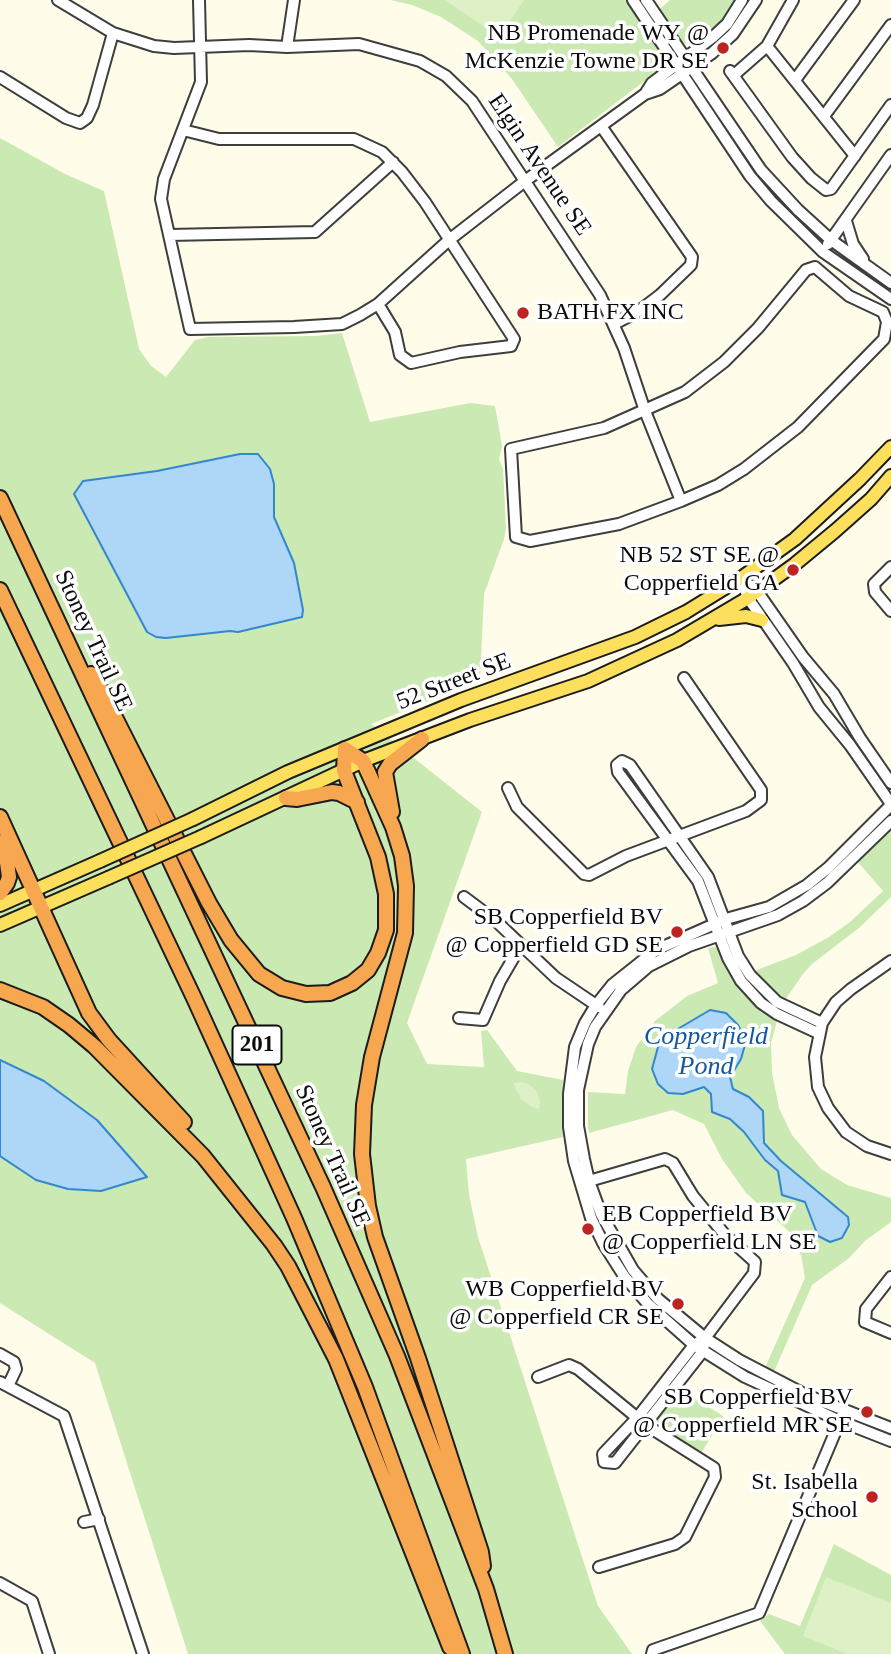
<!DOCTYPE html>
<html>
<head>
<meta charset="utf-8">
<style>
	body { margin:0 }
	canvas { display:block; background:#fffce9 }
</style>
</head>
<body>
<canvas width="891" height="1654"></canvas>
<script>
const c = document.querySelector('canvas').getContext('2d');
c.lineJoin = 'round';
function paint(path, color) { c.fillStyle = color; c.fill(path, 'evenodd'); }
const poly = rows => new Path2D(rows.map(r => 'M' + r).join(''));
function stroke(path, color, width, dash) { c.strokeStyle = color; c.lineWidth = width; c.lineCap = dash ? 'butt' : 'round'; c.setLineDash(dash || []); c.stroke(path); }
function label(font, color, halo, rows, align = 'center') {
  c.font = font + ' Georgia,serif'; c.lineWidth = 7; c.setLineDash([]); c.textBaseline = 'middle'; c.strokeStyle = halo; c.fillStyle = color; for (const [text, x, y, turn = 0] of rows) {
    c.save(); c.translate(x, y); c.rotate((+turn || 0) * Math.PI / 180); c.textAlign = isNaN(turn) ? turn : align; if (halo) c.strokeText(text, 0, 0); c.fillText(text, 0, 0); c.restore();
  }
}
paint(poly([
	[391,0,627,0,665,59,664,66,558,147,512,79,478,41,441,17,412,5],
	[670,0,738,0,720,25,691,46,682,42,660,9],
	[0,138,65,174,104,191,139,349,151,366,166,377,195,340,208,337,316,336,342,333,370,422,470,403,495,406,502,446,499,459,503,469,506,528,504,539,484,594,480,680,371,724,482,812,407,1023,427,1064,484,1067,481,1031,487,1030,517,1071,563,1080,563,1137,466,1159,469,1195,478,1237,598,1606,632,1654,188,1654,95,1363,0,1303],
	[891,827,891,897,859,928,812,964,803,974,785,1000,754,971,796,955,829,937,850,922,883,891,857,861],
	[716,947,737,984,759,1008,777,1021,771,1043,772,1073,779,1108,792,1135,821,1169,847,1185,891,1198,891,1222,866,1240,848,1259,812,1285,773,1374,764,1370,805,1278,801,1255,793,1235,746,1193,722,1159,704,1124,673,1110,589,1133,588,1128,588,1092,625,1094,628,1071,636,1047,655,1021,687,996,718,983,708,948],
	[680,1389,723,1416,702,1452,666,1431,660,1426,657,1420],
	[834,1544,891,1575,891,1654,785,1654,760,1621,769,1614,800,1626]
]), '#cbe9b3');
paint(poly([
	[445,0,524,0,499,37],
	[520,1082,527,1083,536,1090,540,1101,539,1109,532,1107,521,1099,513,1083],
	[826,1577,891,1603,891,1654,847,1654,803,1636]
]), '#def0c5');
const water = poly([
	[240,454,258,454,270,469,274,484,274,517,294,563,303,610,302,617,238,632,230,631,166,638,156,637,147,632,74,494,83,481,157,471,240,454],
	[710,1010,726,1013,738,1025,746,1041,741,1059,730,1077,733,1089,749,1097,763,1111,764,1143,781,1161,848,1217,849,1225,842,1238,830,1242,818,1236,805,1202,782,1195,778,1171,765,1160,744,1132,730,1119,712,1112,711,1094,704,1087,683,1094,668,1093,658,1084,652,1069,658,1047,676,1030,710,1010],
	[0,1060,44,1081,97,1120,147,1177,101,1191,68,1189,36,1180,0,1156,0,1060]
]);
paint(water, '#add6f7');
stroke(water, '#3386cf', 2);
const minor = poly([
	[58,0,113,33,154,46,174,48,249,45,287,47,359,44,420,61,446,76,472,101,600,295,624,348,645,411,681,501],
	[199,0,201,82,164,179,161,199,190,329,294,327,342,324,360,315,378,304,449,240,525,181,645,94,660,89,711,54,733,34,756,0],
	[633,0,750,176,771,201,823,252,891,299],
	[646,0,761,170,798,210,831,240,891,283],
	[767,46,855,156],
	[287,47,294,0],
	[730,71,792,157,811,178,826,190,831,189,891,105],
	[734,75,767,46,793,0],
	[0,77,66,118,80,123,87,118,93,105,113,33],
	[795,80,854,0],
	[645,94,652,83,713,37,727,24,742,0],
	[824,116,891,25],
	[601,126,692,257,691,265,660,295,639,311,614,324],
	[183,130,219,139,354,139,382,152,402,172,425,202,514,339,511,346,460,352,411,363,400,355,395,332,378,304],
	[846,221,853,244,863,259],
	[169,235,315,232,393,162],
	[828,244,891,155],
	[815,267,849,296,883,312,887,322,884,339,798,427,744,469,718,485,681,501,619,524,530,541,516,537,511,449,604,428,685,392,724,362,758,328,806,270,815,267],
	[891,567,874,584,875,592,891,611],
	[741,578,748,598,793,663,819,707,850,745,891,804],
	[751,586,757,591,803,657,834,694,860,738,891,783],
	[508,788,517,807,584,874,589,875,626,856,746,811,761,800,761,790,684,678],
	[891,805,828,868,807,885,769,907,726,919,656,950,612,985,596,1005,585,1023,575,1047,569,1094,569,1127,574,1161,591,1218,603,1243,624,1276,648,1304,694,1345,745,1377,840,1421,891,1441],
	[891,821,827,883,803,901,778,915,689,946,649,966,621,990,595,1027,588,1044,578,1090,578,1126,584,1159,589,1181,601,1214,633,1270,658,1299,705,1338,739,1360,806,1395,891,1428],
	[464,897,496,921,556,978,599,1007],
	[891,961,851,989,836,1002,822,1023,815,1057,818,1087,828,1108,846,1132,867,1146,891,1154],
	[459,1018,483,1020,500,981,521,945],
	[818,1033,777,1014,761,1003,741,981,728,958,698,881,618,772,617,765,622,761,630,765,708,877,738,956,750,975,777,1002,822,1023],
	[589,1181,665,1159,673,1163,693,1196,725,1235,755,1262,754,1273,705,1338,694,1345,637,1418,603,1454,604,1462,615,1463,703,1351,704,1344],
	[891,1277,866,1309,865,1322,891,1333],
	[0,1354,14,1362,16,1369,8,1386],
	[538,1377,569,1365,578,1369,646,1425,714,1468,715,1477,685,1537,675,1544,599,1567],
	[0,1382,64,1416,143,1654],
	[84,1522,99,1519],
	[0,1583,32,1601,49,1654],
	[652,1654,653,1650,759,1613,842,1416]
]);
const major = poly([
	[719,619,746,616,762,620],
	[193,819,288,772,461,700,635,637,686,612,741,578,795,539,860,479,891,447],
	[201,837,363,761,470,720,588,681,677,640,748,598,795,564,835,531,871,499,891,476],
	[0,905,100,861],
	[0,925,108,878]
]);
const highway = poly([
	[0,498,323,1187,397,1356,486,1589,505,1654],
	[0,590,194,998,294,1218,365,1387,462,1654],
	[91,674,97,682,209,903,231,940,259,974,282,988,306,994,330,993,352,983,368,970,378,953,386,930,386,894,378,857,344,771,345,749],
	[345,749,363,761,393,827,402,856,406,886,405,933,372,1057,364,1105,362,1154,368,1206,375,1237,418,1358,481,1552,483,1566],
	[286,798,297,799,332,792,339,793,357,802],
	[392,812,385,772,390,764,422,739],
	[0,817,89,1013,109,1040,184,1122],
	[0,893,7,883,9,877,4,841],
	[0,990,43,1007,69,1025,94,1046,203,1156,274,1245,288,1266,336,1359,450,1647,454,1651]
]);
stroke(minor, '#3e3e3e', 14);
stroke(major, '#1c1c1c', 16);
stroke(highway, '#1c1c1c', 18);
stroke(minor, '#fff', 10);
stroke(major, '#fbdf5d', 12);
stroke(highway, '#f7a74f', 14);
const majorBridge = poly([
	[100,861,193,819],
	[108,878,201,837]
]);
stroke(majorBridge, '#1c1c1c', 16, []);
stroke(majorBridge, '#fbdf5d', 12);
for (const [x, y, r, color] of [
	[723,48,7,"#bc2421"],
	[523,313,7,"#bc2421"],
	[793,570,7,"#bc2421"],
	[677,932,7,"#bc2421"],
	[588,1229,7,"#bc2421"],
	[678,1304,7,"#bc2421"],
	[867,1412,7,"#bc2421"],
	[872,1497,7,"#bc2421"]
]) { const dot = new Path2D(); dot.arc(x, y, r, 0, 2 * Math.PI); c.fillStyle = color; c.fill(dot); stroke(dot, '#fff', 2.5); }
for (const [x, y, w] of [
	[257,1045,49]
]) { const box = new Path2D(); box.roundRect(x - w / 2, y - 19.5, w, 39, 5); c.fillStyle = '#fff'; c.fill(box); stroke(box, '#0b0b0b', 2); }
label('bold 23px', '#0b0b0b', null, [
	["201",257,1045]
]);
label('24px', '#0b0b0b', '#fff', [
	["NB Promenade WY @",709,34],
	["McKenzie Towne DR SE",709,62],
	["BATH FX INC",537,313,"left"],
	["NB 52 ST SE @",779,556],
	["Copperfield GA",779,584],
	["SB Copperfield BV",663,918],
	["@ Copperfield GD SE",663,946],
	["EB Copperfield BV",602,1215,"left"],
	["@ Copperfield LN SE",602,1243,"left"],
	["WB Copperfield BV",664,1290],
	["@ Copperfield CR SE",664,1318],
	["SB Copperfield BV",853,1398],
	["@ Copperfield MR SE",853,1426],
	["St. Isabella",858,1483],
	["School",858,1511]
], 'right');
label('24px', '#0b0b0b', '#fff', [
	["Elgin Avenue SE",539,165,56],
	["Stoney Trail SE",93,641,65],
	["52 Street SE",454,682,-21],
	["Stoney Trail SE",332,1156,66]
]);
label('italic 26px', '#13589e', '#fff', [
	["Copperfield",706,1037],
	["Pond",706,1067]
]);
</script>
</body>
</html>
